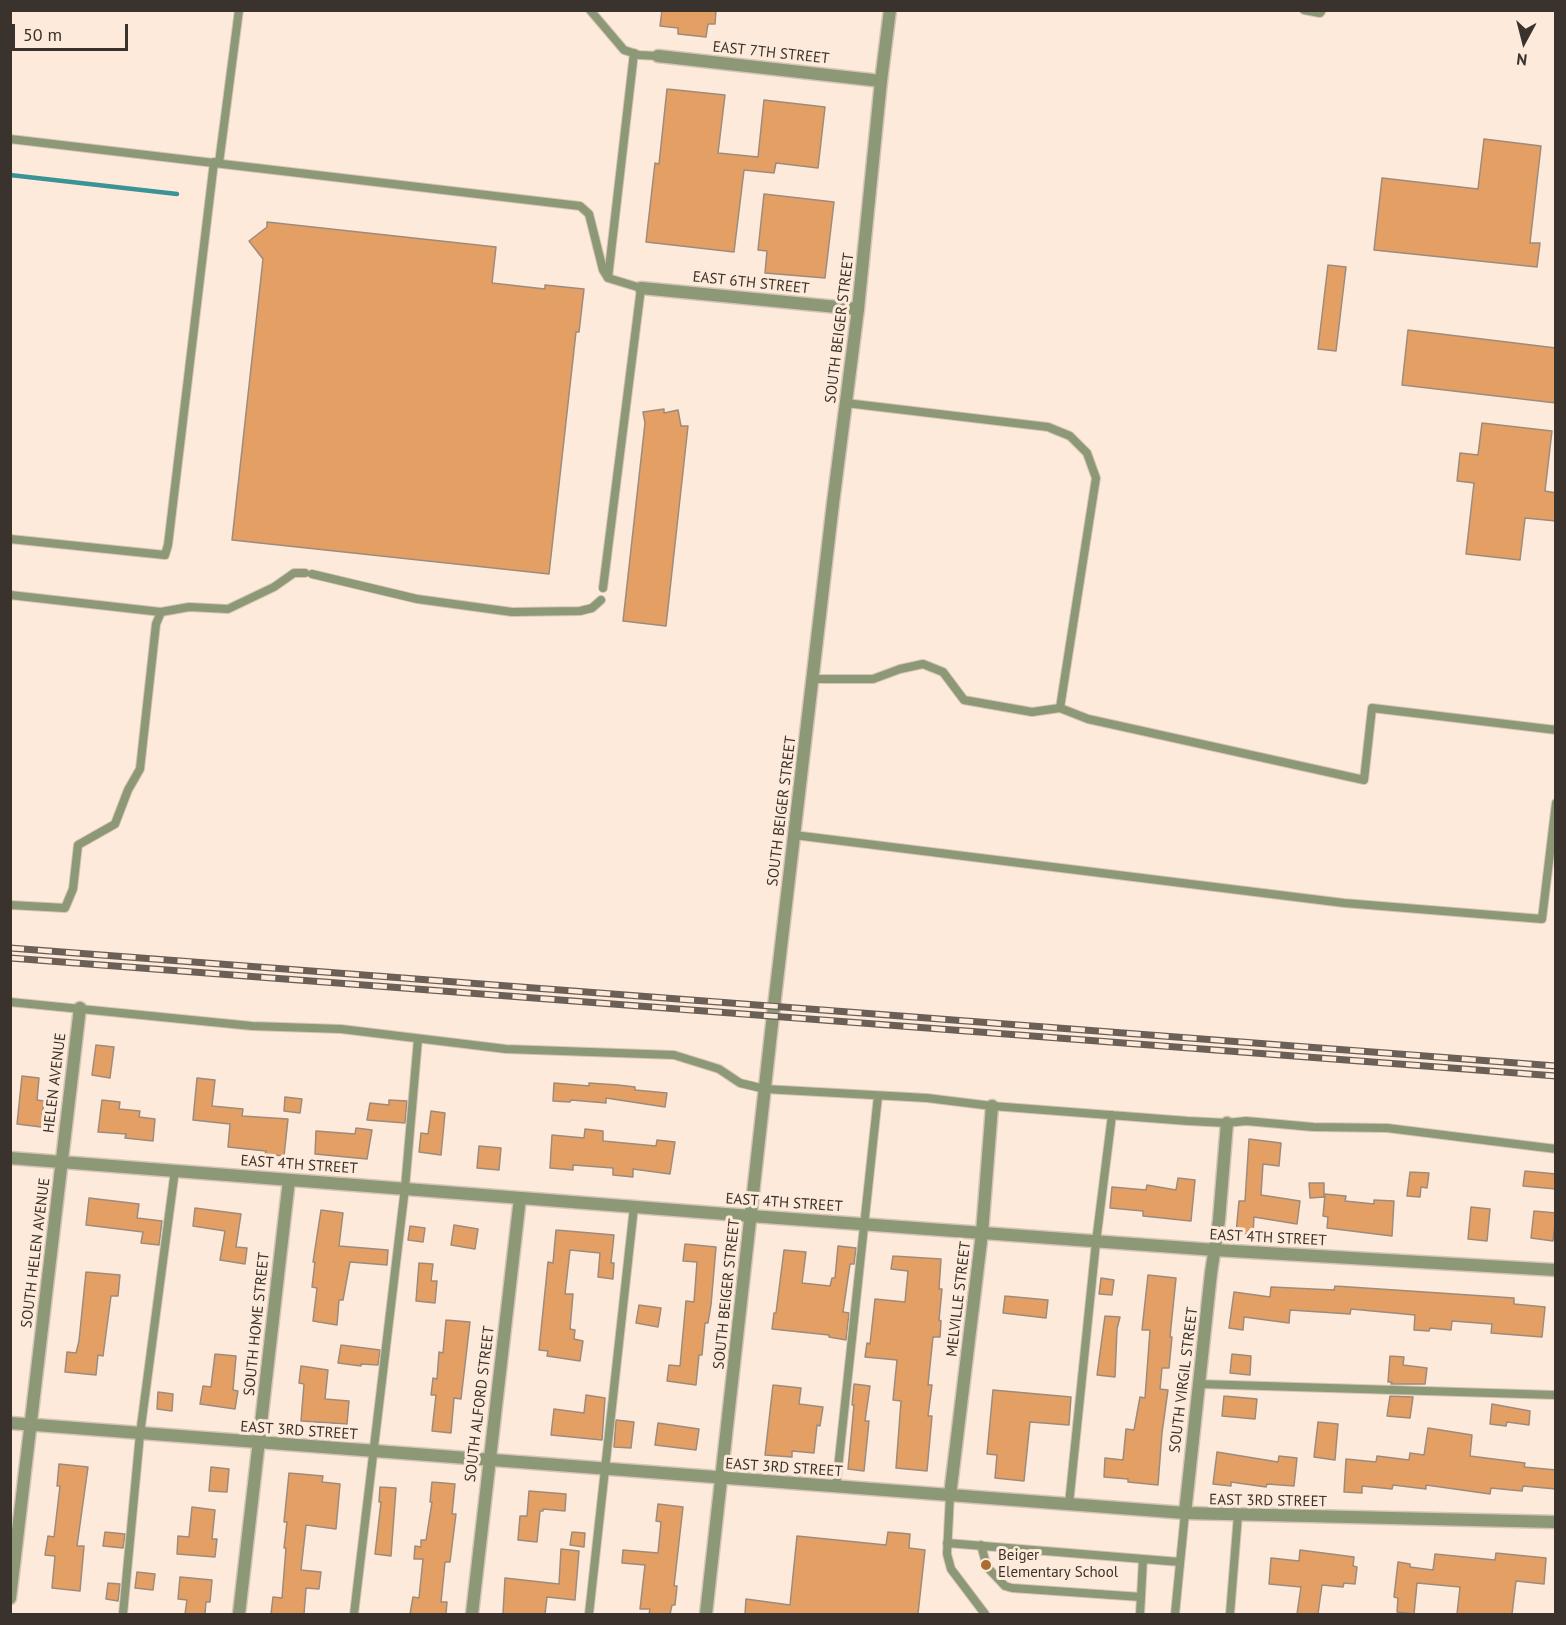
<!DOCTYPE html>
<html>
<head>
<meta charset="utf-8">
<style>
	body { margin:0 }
	#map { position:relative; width:1566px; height:1625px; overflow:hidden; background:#fdeada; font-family:"PT Sans",sans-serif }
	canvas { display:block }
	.frame { position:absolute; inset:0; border:12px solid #3a322c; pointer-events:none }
	.north { position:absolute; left:1494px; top:12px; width:60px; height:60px; -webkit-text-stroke:4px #fdeada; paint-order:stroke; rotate:187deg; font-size:16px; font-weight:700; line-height:24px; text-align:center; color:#3a322c }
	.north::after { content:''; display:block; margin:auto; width:21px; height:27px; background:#3a322c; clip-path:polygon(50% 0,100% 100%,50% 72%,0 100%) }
	.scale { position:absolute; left:12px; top:24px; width:116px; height:27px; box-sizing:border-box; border:3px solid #3a322c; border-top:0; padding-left:8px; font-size:18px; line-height:21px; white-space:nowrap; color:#3a322c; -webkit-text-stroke:4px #fdeada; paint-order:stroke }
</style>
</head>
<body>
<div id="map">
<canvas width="1566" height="1625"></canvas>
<div class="frame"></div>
<div class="north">N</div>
<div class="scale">50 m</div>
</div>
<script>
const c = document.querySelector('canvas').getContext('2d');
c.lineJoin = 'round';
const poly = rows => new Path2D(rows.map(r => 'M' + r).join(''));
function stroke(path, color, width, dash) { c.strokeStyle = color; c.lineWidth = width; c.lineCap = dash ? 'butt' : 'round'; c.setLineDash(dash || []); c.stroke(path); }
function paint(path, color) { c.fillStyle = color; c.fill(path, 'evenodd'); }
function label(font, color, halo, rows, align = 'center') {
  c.font = font + ' "PT Sans",sans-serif'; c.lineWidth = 6; c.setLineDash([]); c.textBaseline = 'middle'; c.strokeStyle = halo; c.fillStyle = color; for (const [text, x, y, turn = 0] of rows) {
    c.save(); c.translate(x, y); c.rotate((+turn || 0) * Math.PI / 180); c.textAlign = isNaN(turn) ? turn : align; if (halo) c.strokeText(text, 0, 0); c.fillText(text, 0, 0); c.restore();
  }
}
stroke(poly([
	[10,175,177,194]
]), '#3a9497', 4.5);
const building = poly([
	[662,10,716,10,715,24,708,24,706,37,678,34,678,28,660,26,662,10],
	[667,89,725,95,718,153,758,157,764,100,825,107,818,168,776,163,774,173,744,170,734,252,646,242,655,163,659,164,667,89],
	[1484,139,1541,146,1530,243,1540,243,1537,267,1374,250,1382,178,1478,189,1484,139],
	[764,194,834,202,825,278,765,273,767,251,758,250,764,194],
	[267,222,496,247,492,283,545,289,545,285,584,289,579,332,576,332,549,574,232,540,263,259,249,241,267,227,267,222],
	[1328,265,1346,267,1336,351,1318,349,1328,265],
	[1408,330,1556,348,1556,403,1402,385,1408,330],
	[664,409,664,413,678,410,681,426,688,426,666,626,623,621,645,423,643,412,664,409],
	[1482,423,1552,431,1545,491,1556,493,1556,521,1525,518,1520,560,1466,554,1474,483,1457,481,1460,453,1478,455,1482,423],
	[96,1045,114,1047,110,1078,92,1075,96,1045],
	[22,1076,39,1078,37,1100,44,1101,41,1127,17,1124,22,1076],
	[197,1078,215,1080,212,1106,243,1109,242,1116,288,1119,284,1156,265,1154,266,1151,228,1147,230,1124,193,1120,197,1078],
	[554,1083,589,1086,589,1083,618,1085,635,1087,635,1090,667,1093,665,1107,606,1098,606,1103,571,1100,570,1102,553,1101,554,1083],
	[285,1097,302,1099,300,1113,284,1111,285,1097],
	[102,1100,120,1102,119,1109,140,1111,139,1117,155,1119,153,1141,125,1138,126,1134,98,1132,102,1100],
	[389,1100,407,1101,405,1123,367,1120,370,1103,389,1105,389,1100],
	[431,1111,445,1113,441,1155,419,1152,421,1133,428,1134,431,1111],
	[356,1128,372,1130,367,1159,315,1154,316,1131,355,1134,356,1128],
	[585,1129,603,1131,603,1141,656,1146,657,1140,675,1142,670,1174,633,1169,633,1177,613,1175,613,1168,573,1165,573,1170,550,1168,552,1135,584,1138,585,1129],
	[1249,1139,1281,1143,1279,1166,1263,1164,1261,1195,1300,1201,1297,1224,1254,1217,1253,1234,1236,1233,1239,1201,1245,1201,1249,1139],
	[479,1146,501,1148,499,1170,477,1168,479,1146],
	[1525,1171,1556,1174,1556,1189,1523,1186,1525,1171],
	[1410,1172,1429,1173,1427,1188,1421,1187,1420,1197,1407,1196,1410,1172],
	[1178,1178,1195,1180,1191,1221,1143,1216,1143,1211,1110,1208,1112,1187,1146,1190,1147,1185,1176,1190,1178,1178],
	[1309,1183,1324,1183,1324,1197,1310,1198,1309,1183],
	[1325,1194,1346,1196,1345,1201,1374,1204,1374,1200,1394,1201,1392,1236,1327,1228,1328,1217,1323,1216,1325,1194],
	[89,1198,139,1204,137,1218,162,1221,159,1245,141,1243,143,1232,86,1225,89,1198],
	[1471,1207,1490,1209,1487,1241,1468,1239,1471,1207],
	[195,1208,241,1214,236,1247,247,1248,245,1264,220,1260,225,1231,193,1226,195,1208],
	[321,1210,343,1213,339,1246,388,1250,387,1265,350,1262,343,1300,339,1300,337,1325,313,1321,317,1288,312,1287,315,1262,313,1262,321,1210],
	[1534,1211,1556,1213,1553,1241,1531,1238,1534,1211],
	[454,1225,478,1229,475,1249,451,1245,454,1225],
	[410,1226,425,1228,423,1242,408,1240,410,1226],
	[556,1230,614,1235,611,1263,614,1263,613,1279,598,1277,600,1253,570,1250,565,1294,573,1294,570,1329,575,1330,574,1339,583,1341,580,1361,547,1356,548,1351,539,1350,548,1262,553,1263,556,1230],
	[685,1244,716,1247,711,1305,708,1323,705,1323,702,1355,699,1355,696,1385,667,1381,669,1365,680,1366,686,1301,694,1302,697,1262,683,1261,685,1244],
	[838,1246,856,1248,854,1264,850,1264,843,1312,849,1313,846,1340,829,1337,829,1335,772,1329,774,1313,776,1313,784,1250,806,1252,802,1283,830,1286,832,1278,835,1278,838,1246],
	[893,1256,941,1259,939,1289,942,1289,939,1320,941,1321,940,1337,933,1337,928,1385,932,1385,928,1416,932,1416,927,1471,896,1468,901,1401,893,1400,897,1360,865,1357,867,1343,870,1344,875,1299,905,1302,908,1271,891,1269,893,1256],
	[419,1263,433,1264,431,1281,437,1281,435,1303,416,1301,419,1263],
	[86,1272,120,1275,118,1296,111,1296,103,1356,98,1355,96,1375,65,1372,67,1352,76,1353,79,1341,86,1272],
	[1148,1275,1176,1278,1170,1337,1172,1337,1169,1368,1162,1368,1160,1389,1168,1390,1162,1433,1158,1485,1128,1482,1128,1479,1104,1477,1105,1458,1123,1460,1126,1429,1134,1430,1140,1397,1145,1398,1150,1330,1142,1330,1148,1275],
	[1101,1278,1114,1280,1112,1295,1099,1294,1101,1278],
	[1335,1286,1514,1298,1514,1304,1545,1307,1542,1337,1491,1333,1492,1324,1452,1321,1451,1330,1430,1328,1429,1331,1414,1330,1415,1315,1351,1309,1350,1314,1290,1310,1289,1323,1244,1317,1243,1330,1229,1328,1234,1292,1270,1297,1271,1287,1334,1290,1335,1286],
	[1005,1296,1048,1300,1046,1318,1003,1313,1005,1296],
	[639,1305,661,1308,658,1327,636,1323,639,1305],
	[1105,1316,1120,1317,1117,1329,1115,1377,1097,1375,1105,1316],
	[446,1320,470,1322,461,1399,454,1398,451,1433,432,1431,436,1395,431,1395,433,1378,437,1379,439,1352,443,1353,446,1320],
	[341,1345,380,1350,378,1365,361,1364,361,1366,338,1363,341,1345],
	[215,1354,236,1356,233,1390,238,1391,235,1409,200,1404,203,1386,211,1387,215,1354],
	[1232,1354,1251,1356,1250,1375,1230,1373,1232,1354],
	[1390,1356,1404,1357,1403,1365,1427,1368,1425,1384,1391,1384,1392,1382,1388,1382,1390,1356],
	[301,1366,328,1370,325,1399,349,1401,347,1424,301,1421,304,1384,299,1383,301,1366],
	[854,1384,870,1386,865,1421,869,1421,864,1471,848,1469,854,1405,852,1405,854,1384],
	[773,1385,801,1388,799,1404,823,1407,820,1426,817,1425,814,1453,792,1451,792,1457,765,1455,773,1385],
	[993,1390,1071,1397,1069,1425,1030,1422,1024,1481,995,1478,997,1455,987,1454,993,1390],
	[158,1392,173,1394,172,1411,157,1409,158,1392],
	[586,1395,605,1398,602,1440,551,1435,554,1409,584,1413,586,1395],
	[1224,1396,1257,1399,1255,1419,1222,1416,1224,1396],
	[1390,1396,1413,1397,1410,1418,1387,1416,1390,1396],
	[1492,1404,1530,1411,1529,1425,1507,1422,1506,1426,1490,1424,1492,1404],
	[616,1420,634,1422,631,1448,614,1447,616,1420],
	[1318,1422,1338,1424,1335,1460,1314,1457,1318,1422],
	[658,1423,699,1429,696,1450,655,1445,658,1423],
	[1428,1428,1472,1435,1470,1456,1525,1463,1524,1467,1556,1470,1556,1489,1523,1486,1522,1491,1491,1488,1490,1494,1426,1485,1426,1489,1393,1485,1392,1489,1362,1486,1362,1493,1344,1492,1346,1459,1376,1462,1377,1456,1409,1460,1410,1453,1424,1455,1428,1428],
	[1217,1452,1278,1462,1279,1456,1297,1458,1294,1486,1267,1484,1266,1487,1231,1482,1231,1486,1213,1484,1217,1452],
	[59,1464,88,1467,77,1546,84,1546,80,1591,52,1588,55,1556,45,1555,48,1536,54,1537,60,1486,57,1486,59,1464],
	[211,1467,229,1469,227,1492,209,1491,211,1467],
	[289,1473,323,1476,322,1482,340,1484,336,1529,306,1525,301,1570,321,1572,319,1589,306,1588,304,1614,271,1614,273,1597,282,1598,286,1548,284,1548,287,1522,284,1522,289,1473],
	[432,1482,455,1484,452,1514,456,1514,450,1562,445,1562,441,1602,447,1602,446,1614,410,1614,413,1597,419,1598,423,1559,414,1559,415,1546,421,1547,421,1540,426,1540,432,1502,430,1502,432,1482],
	[380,1487,396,1488,391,1556,375,1554,381,1502,379,1502,380,1487],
	[529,1491,566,1494,565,1511,543,1509,543,1511,540,1511,537,1542,518,1540,520,1516,527,1516,529,1491],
	[658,1504,683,1507,674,1586,677,1586,675,1605,672,1605,670,1614,649,1614,650,1609,640,1609,645,1565,622,1563,623,1550,658,1553,661,1522,656,1521,658,1504],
	[192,1507,215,1510,212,1539,217,1539,215,1557,177,1554,178,1536,189,1537,192,1507],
	[105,1532,125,1534,123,1548,103,1546,105,1532],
	[572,1532,585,1533,584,1547,570,1545,572,1532],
	[888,1532,910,1534,909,1548,925,1550,918,1614,745,1614,746,1599,790,1605,797,1536,886,1545,888,1532],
	[561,1549,579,1551,575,1600,547,1597,545,1614,503,1614,505,1578,559,1584,561,1549],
	[1300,1550,1354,1557,1353,1566,1357,1567,1355,1584,1344,1583,1343,1587,1322,1585,1318,1614,1297,1614,1301,1587,1269,1584,1271,1558,1299,1561,1300,1550],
	[1496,1553,1546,1558,1544,1584,1516,1581,1512,1614,1457,1614,1460,1587,1417,1583,1414,1614,1397,1612,1398,1598,1394,1597,1398,1562,1410,1564,1410,1567,1433,1570,1435,1554,1495,1560,1496,1553],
	[137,1572,155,1574,153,1590,135,1588,137,1572],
	[180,1577,212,1580,210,1602,206,1602,205,1614,185,1614,187,1600,178,1599,180,1577],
	[108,1583,120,1584,118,1601,106,1599,108,1583]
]);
paint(building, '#e49f65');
stroke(building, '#9d8b7c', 1.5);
const service = poly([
	[590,10,624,50,639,55,658,56],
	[1304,10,1320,13,1322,10],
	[10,139,580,206,589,214,603,270,608,278,641,288,603,588],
	[219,163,239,10],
	[608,278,634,53],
	[10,539,165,555,168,545,214,162],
	[312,574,417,599,512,612,580,611,592,608,601,600],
	[10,595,161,612],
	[812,679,873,679,900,669,923,664,943,672,964,700,1032,712,1060,708,1096,478,1087,453,1070,436,1048,427,846,403],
	[1060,708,1088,719,1364,780,1372,708,1556,730],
	[794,835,1344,903,1542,919,1556,803],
	[10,905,65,908,73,889,78,845,115,824,128,790,140,769,156,624,161,612,189,607,228,609,274,587,294,573,305,573],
	[10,1002,252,1026,341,1029,506,1049,674,1055,719,1069,740,1083,765,1089,927,1098,992,1106,1188,1121,1227,1123,1246,1121,1313,1127,1387,1128,1556,1149],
	[1199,1384,1556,1395],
	[836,1487,878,1096],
	[950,1495,947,1554,951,1569,985,1614],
	[1069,1504,1096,1242,1112,1115],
	[947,1543,1180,1562],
	[981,1545,987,1567,1005,1586,1012,1588,1141,1597,1140,1614],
	[1141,1597,1143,1559],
	[123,1614,140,1434,175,1170],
	[354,1614,405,1188,418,1039],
	[589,1614,634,1207],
	[1175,1614,1185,1513],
	[1230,1614,1238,1515]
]);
const minor = poly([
	[658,56,881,81],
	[641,288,858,309],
	[10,1158,751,1216],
	[10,1423,1185,1513,1556,1522],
	[950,1495,982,1233,992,1106],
	[1185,1513,1211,1273,1219,1220,1227,1123],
	[10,1598,80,1008],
	[239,1614,289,1180],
	[472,1614,520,1198]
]);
const tertiary = poly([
	[751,1216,1215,1250,1556,1270],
	[706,1614,773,1015,833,503,858,309,881,81,890,10]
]);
stroke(service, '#d6c5b7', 10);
stroke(minor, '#d6c5b7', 15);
stroke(tertiary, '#d6c5b7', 15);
stroke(service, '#8c9876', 8);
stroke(minor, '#8c9876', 12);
stroke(tertiary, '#8c9876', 12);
const rail = poly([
	[10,948,1556,1066],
	[10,958,1556,1076]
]);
stroke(rail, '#6b6058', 7);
stroke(rail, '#fdeada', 4.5, [14]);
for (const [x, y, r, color] of [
	[986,1565,6,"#a96d2f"]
]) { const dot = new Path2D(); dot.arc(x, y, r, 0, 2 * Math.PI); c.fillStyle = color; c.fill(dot); stroke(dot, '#fdeada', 2); }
label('15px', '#3a322c', '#fdeada', [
	["EAST 7TH STREET",771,53,6],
	["EAST 6TH STREET",751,283,6],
	["SOUTH BEIGER STREET",840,328,-83],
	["SOUTH BEIGER STREET",782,811,-83],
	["HELEN AVENUE",55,1083,-83],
	["EAST 4TH STREET",299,1165,4],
	["EAST 4TH STREET",784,1203,4],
	["EAST 4TH STREET",1268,1238,3],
	["SOUTH HELEN AVENUE",36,1253,-83],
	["SOUTH BEIGER STREET",727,1294,-84],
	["MELVILLE STREET",959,1299,-83],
	["SOUTH HOME STREET",257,1324,-84],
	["SOUTH VIRGIL STREET",1184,1380,-83],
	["SOUTH ALFORD STREET",480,1404,-83],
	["EAST 3RD STREET",299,1431,4],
	["EAST 3RD STREET",784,1468,4],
	["EAST 3RD STREET",1268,1501,1]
]);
label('15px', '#3a322c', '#fdeada', [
	["Beiger",998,1556],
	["Elementary School",998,1573]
], 'left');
</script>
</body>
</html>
